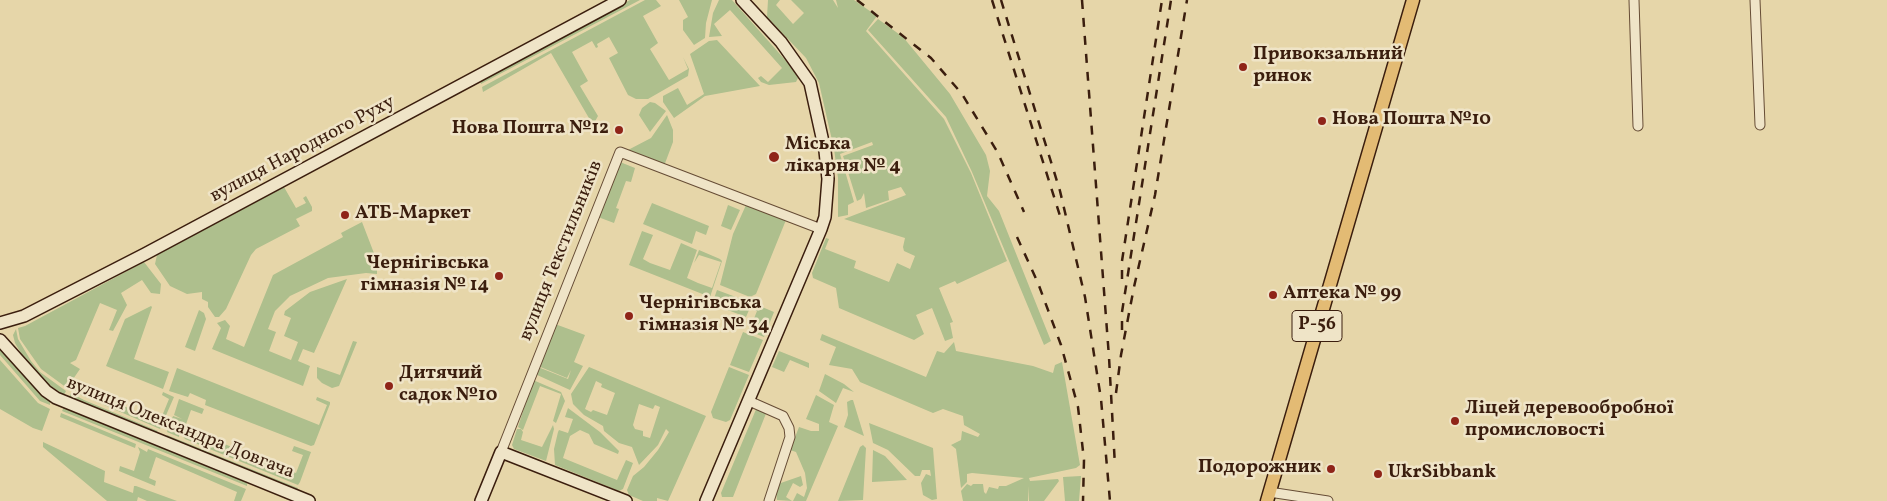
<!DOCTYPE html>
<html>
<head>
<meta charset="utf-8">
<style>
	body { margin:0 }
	canvas { display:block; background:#e6d6a9 }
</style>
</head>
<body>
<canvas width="1887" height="501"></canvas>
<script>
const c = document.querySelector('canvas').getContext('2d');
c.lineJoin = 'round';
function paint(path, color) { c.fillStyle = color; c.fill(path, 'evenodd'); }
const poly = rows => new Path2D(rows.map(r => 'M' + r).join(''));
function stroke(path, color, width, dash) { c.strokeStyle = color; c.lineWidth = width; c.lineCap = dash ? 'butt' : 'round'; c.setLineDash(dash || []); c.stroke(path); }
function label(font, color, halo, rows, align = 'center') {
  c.font = font + ' Vollkorn,serif'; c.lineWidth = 5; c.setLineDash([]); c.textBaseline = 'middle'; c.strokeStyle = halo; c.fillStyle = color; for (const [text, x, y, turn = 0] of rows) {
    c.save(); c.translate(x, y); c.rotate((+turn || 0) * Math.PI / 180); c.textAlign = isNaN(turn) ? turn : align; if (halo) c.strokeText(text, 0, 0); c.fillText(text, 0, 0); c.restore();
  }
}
paint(poly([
	[630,0,640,0,481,84,480,80],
	[645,0,656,0,661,6,643,16,658,43,650,49,669,80,688,69,683,57,689,69,688,76,648,99,636,99,628,95,609,58,618,53,609,37,597,44,598,47,596,48,592,41,572,52,588,81,580,86,598,116,593,125,551,53,483,92,482,87],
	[679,0,712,0,706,23,705,38,694,45,683,30,683,20,688,17],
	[719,0,732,0,794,70,798,78,796,82,769,85,761,82,758,78,761,76,768,82,782,68,730,10,714,24,722,36,709,37,713,13],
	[768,0,780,0,776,5,793,24,804,13,791,0,833,0,838,8,836,0,854,0,877,16,866,31,944,119,971,173,1007,261,957,284,955,281,939,288,953,322,950,323,953,338,945,341,932,308,916,315,924,334,914,340,839,308,836,288,813,278,812,273,826,238,829,239,825,249,856,261,854,268,889,282,897,263,910,269,915,256,904,251,903,247,905,238,844,219,906,195,901,187,888,191,889,200,866,208,864,193,861,199,857,201,843,156,873,145,872,142,840,154,854,202,848,205,848,215,838,217,838,178,834,149,819,83,806,58,767,17],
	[878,19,903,37,950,94,986,155,990,171,987,196,999,211,1051,341,1044,345,972,172,946,117,868,30],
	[717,40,760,86,705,96,674,118,663,102,663,96,678,88,687,105,704,94,690,54,709,41],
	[650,102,655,103,666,111,650,132,639,115,642,108],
	[667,115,673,130,673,142,664,166,628,152,628,150,651,138],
	[620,162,635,168,631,182,626,181,616,208,619,209,614,223,598,217],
	[284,187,296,208,306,203,303,198,306,196,312,207,312,211,296,219,300,226,256,249,251,255,226,309,219,317,215,317,208,307,208,302,202,299,202,292,187,294,170,286,155,264,157,255],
	[652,203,709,226,706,235,696,231,692,244,643,224],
	[728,205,740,210,731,230,721,226],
	[746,205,786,220,756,294,750,297,720,285,733,234],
	[362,222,377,261,377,274,366,273,328,278,290,296,275,311,268,329,276,332,269,351,291,360,298,342,284,336,291,318,284,315,285,311,310,292,347,279,314,353,303,349,298,361,310,366,303,386,212,349,221,328,217,323,225,320,230,326,226,339,244,347,273,275,343,237,341,233],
	[642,231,653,235,643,259,650,263,670,270,681,243,697,250,687,278,698,283,712,288,721,262,699,255,694,263,699,250,720,259,722,261,710,297,629,265],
	[144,262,161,284,160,294,151,293,142,280,121,293,127,305,113,331,109,330,117,310,100,303,76,360,70,363,80,369,67,388,41,369,20,339,18,328,25,326],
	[717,290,752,303,746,317,712,304],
	[755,304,774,312,764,337,749,331,757,311,753,309],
	[151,306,152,307,134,359,169,372,163,389,106,366,125,319],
	[199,310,204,313,206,319,195,351,185,347],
	[555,324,585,335,574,362,583,366,570,390,535,374,538,367,568,379,571,370,567,378,538,366],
	[16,329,18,339,31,361,40,372,66,391,64,395,48,384,28,365,15,343,13,335],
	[743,332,763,340,749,372,730,365],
	[822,334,926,377,937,351,944,353,954,342,956,351,1033,366,1053,373,1055,365,1062,362,1080,465,1076,468,1029,478,1030,481,1058,479,1059,481,1044,501,1029,501,1028,486,1028,501,963,501,961,491,967,484,971,486,973,484,983,484,984,492,986,494,989,487,998,489,999,486,1006,486,1024,478,972,473,967,474,967,482,961,488,956,449,951,445,961,440,962,431,978,437,980,434,964,425,963,416,943,409,933,413,860,382,852,369,829,365,836,347,820,340],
	[353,341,357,342,339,386,332,388,322,383,317,378,317,367,340,375],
	[0,350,43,397,50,401,50,405,40,401,0,355],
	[779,351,809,363,809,368,790,360,784,372,772,367],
	[0,360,38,403,50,409,42,431,33,428,0,409],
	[589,367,706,416,668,501,657,498,657,501,643,501,629,495,627,490,633,476,644,467,658,450,669,432,666,429,658,445,639,465,632,447,619,443,604,431,603,426,584,415,573,404,571,394],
	[596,381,602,384,601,387,615,393,607,415,593,410,591,412,585,409],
	[639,404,653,409,655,405,660,407,650,438,643,436,643,431,635,429,633,425],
	[729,367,749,375,730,420,726,422,713,418,711,412],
	[177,368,319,425,327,405,316,400,317,397,330,402,330,404,314,445,311,446,205,405,206,400,190,393,188,397,169,391],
	[825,374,844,384,854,392,843,388,836,403,819,391],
	[533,380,561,392,565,401,556,423,553,421,561,394,540,386,523,430,518,427],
	[77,387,160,421,169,399,162,395,163,392,174,397,160,429,74,392],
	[71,393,84,400,158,431,155,433,82,404,69,397],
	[816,395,834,405,829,422,838,426,806,501,793,501,797,493,804,497,807,488,805,473,796,452,790,450,799,427,811,431,819,431,819,424,806,419],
	[179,399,204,409,202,414,191,410,185,427,182,419,185,428,296,473,303,455,292,451,294,446,311,452,300,482,298,485,185,439,181,434,180,428,179,437,167,432,173,416,182,419,174,415],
	[851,400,853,400,864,436,844,427,848,415,847,402],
	[64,407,247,480,247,486,62,411],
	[757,407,767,411,733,497,722,497,721,493],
	[568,408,600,432,619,451,618,454,594,444,589,434,580,430,570,436,563,458,617,480,626,460,633,463,623,489,619,491,555,465,554,449,558,432,559,430,568,433,573,419,565,417],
	[61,413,136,444,135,448,60,417],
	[869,423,933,448,937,499,932,500,923,495,921,483,926,474,931,476,930,470,922,470,920,476,915,476,888,450,873,443],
	[553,425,554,429,546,461,514,449,512,445,517,429,521,429,523,432,521,440,542,447],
	[167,435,298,488,297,490,166,438],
	[43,442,105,471,104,482,133,493,134,486,136,486,177,501,147,501,138,497,137,501,107,501,43,447],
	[863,445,866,448,863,500,838,501,860,447],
	[138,447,147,452,148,449,246,489,241,501,234,501,237,492,156,457,149,478,156,481,155,486,119,471,120,466,134,471,140,452],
	[873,450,885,456,907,480,872,482],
	[801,476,803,485,800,487,793,483,786,497,792,501,777,500,775,485],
	[1081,476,1079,501,1065,501,1063,477]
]), '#aebf8d');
const street = poly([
	[1634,0,1638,126],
	[1755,0,1760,125],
	[749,401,783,416,789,428,790,437,769,501],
	[501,452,620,152,821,229],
	[1269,492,1328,501]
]);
const secondary = poly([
	[0,323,24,316,145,254,620,0],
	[0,340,46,391,56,398,309,501],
	[481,501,501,452,626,501],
	[706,501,821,229,825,217,828,179,825,151,810,83,781,42,742,0]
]);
const primary = poly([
	[1267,501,1413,0]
]);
stroke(street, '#664c35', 11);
stroke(secondary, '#3b1e0e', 14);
stroke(primary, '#3b1e0e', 15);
stroke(street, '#efe4c7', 9);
stroke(secondary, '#efe4c7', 11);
stroke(primary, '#e3bb74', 12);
stroke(poly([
	[857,0,931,58,962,94,998,153,1024,212],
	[992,0,1061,219],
	[1001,0,1060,191,1085,297,1101,399,1110,501],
	[1082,0,1109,357,1115,466],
	[1017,237,1038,283,1061,345,1078,407,1084,460,1083,501],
	[1122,279,1122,261,1162,0],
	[1122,330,1122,312,1171,0],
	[1116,393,1121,355,1134,287,1155,195,1187,0]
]), '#3b1e0e', 2.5, [9, 9]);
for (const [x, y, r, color] of [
	[1243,67,5,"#8f2418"],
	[1322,121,5,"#8f2418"],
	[619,130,5,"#8f2418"],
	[774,157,6,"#8f2418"],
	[345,215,5,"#8f2418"],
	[499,276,5,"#8f2418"],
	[1273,295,5,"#8f2418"],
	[629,316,5,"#8f2418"],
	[389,386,5,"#8f2418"],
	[1455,421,5,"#8f2418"],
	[1331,469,5,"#8f2418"],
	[1378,474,5,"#8f2418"]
]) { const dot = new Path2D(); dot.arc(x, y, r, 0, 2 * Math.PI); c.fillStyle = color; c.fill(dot); stroke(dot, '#efe4c7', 2); }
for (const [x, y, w] of [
	[1317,326,50]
]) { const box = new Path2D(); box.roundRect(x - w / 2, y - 15.5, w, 31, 4); c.fillStyle = '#efe4c7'; c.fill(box); stroke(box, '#3b1e0e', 1); }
label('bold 18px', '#3b1e0e', null, [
	["Р-56",1317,326]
]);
label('bold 19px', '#3b1e0e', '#efe4c7', [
	["Привокзальний",1253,56],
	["ринок",1253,78],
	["Нова Пошта №10",1332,121],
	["Нова Пошта №12",609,130,"right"],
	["Міська",785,146],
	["лікарня № 4",785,168],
	["АТБ-Маркет",355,215],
	["Чернігівська",489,265,"right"],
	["гімназія № 14",489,287,"right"],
	["Аптека № 99",1283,295],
	["Чернігівська",639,305],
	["гімназія № 34",639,327],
	["Дитячий",399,375],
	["садок №10",399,397],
	["Ліцей деревообробної",1465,410],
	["промисловості",1465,432],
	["Подорожник",1321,469,"right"],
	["UkrSibbank",1388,474]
], 'left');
label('19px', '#3b1e0e', '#efe4c7', [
	["вулиця Народного Руху",303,150,-28],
	["вулиця Текстильників",562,251,-68],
	["вулиця Олександра Довгача",180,429,22]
]);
</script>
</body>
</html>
